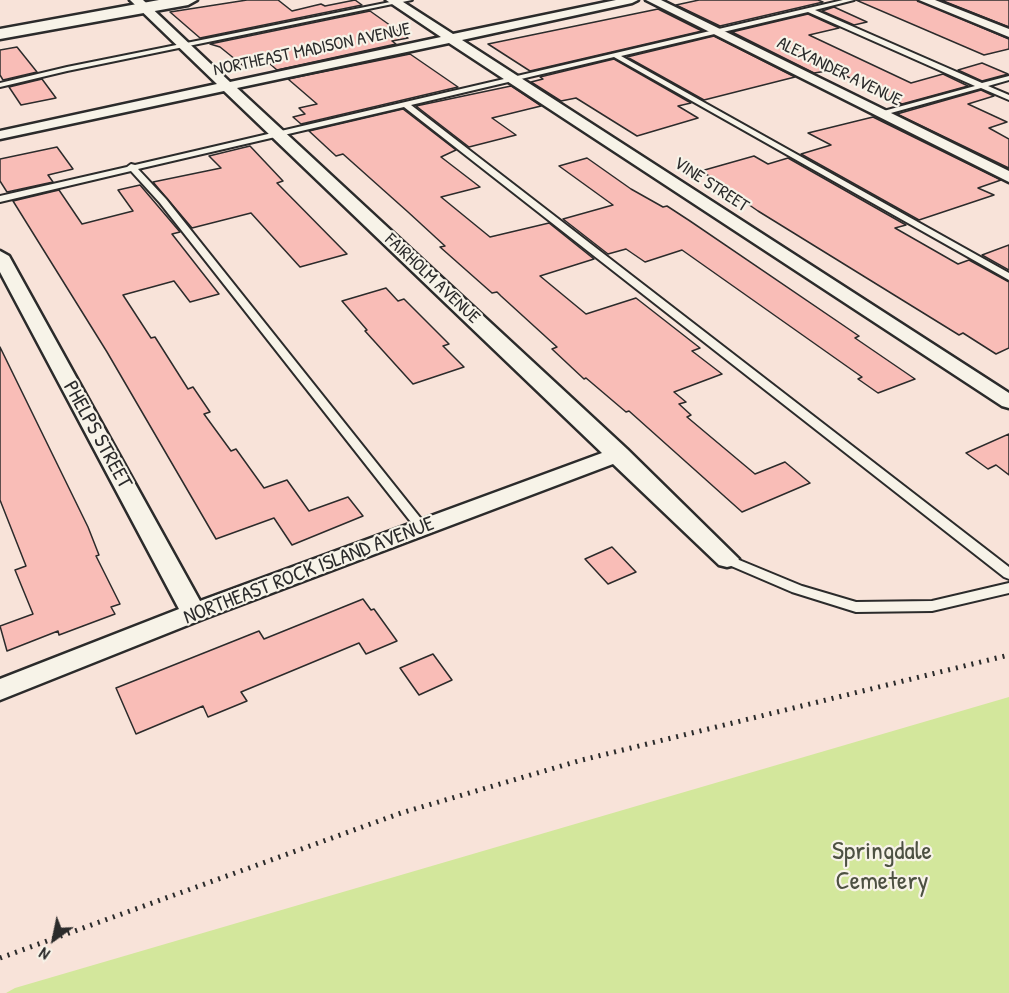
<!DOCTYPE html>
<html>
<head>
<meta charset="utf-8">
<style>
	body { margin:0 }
	#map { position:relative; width:1009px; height:993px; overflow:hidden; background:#f8e3d9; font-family:"Patrick Hand",sans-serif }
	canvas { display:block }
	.north { position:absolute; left:24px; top:909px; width:60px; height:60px; -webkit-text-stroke:4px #f7f3e8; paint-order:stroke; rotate:213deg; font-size:16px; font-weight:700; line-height:24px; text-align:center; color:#2b2b2b }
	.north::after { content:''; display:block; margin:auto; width:21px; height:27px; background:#2b2b2b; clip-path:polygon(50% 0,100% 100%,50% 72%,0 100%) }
</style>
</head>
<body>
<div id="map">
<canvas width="1009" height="993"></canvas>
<div class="north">N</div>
</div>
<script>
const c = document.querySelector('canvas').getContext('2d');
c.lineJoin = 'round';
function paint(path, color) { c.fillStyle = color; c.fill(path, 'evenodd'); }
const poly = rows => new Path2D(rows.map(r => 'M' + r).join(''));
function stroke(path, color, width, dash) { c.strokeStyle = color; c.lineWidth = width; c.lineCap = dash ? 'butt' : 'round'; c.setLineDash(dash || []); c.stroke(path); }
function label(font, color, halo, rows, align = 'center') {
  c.font = font + ' "Patrick Hand",sans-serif'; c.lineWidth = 4.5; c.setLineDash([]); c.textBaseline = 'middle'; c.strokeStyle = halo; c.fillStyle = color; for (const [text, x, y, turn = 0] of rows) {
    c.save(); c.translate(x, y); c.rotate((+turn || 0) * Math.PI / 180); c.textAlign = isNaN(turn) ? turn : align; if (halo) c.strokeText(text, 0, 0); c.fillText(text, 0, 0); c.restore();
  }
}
paint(poly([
	[1009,697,1009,993,6,993,15,988]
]), '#d3e79c');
const building = poly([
	[247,0,278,0,292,11,321,4,325,6,355,0,362,5,200,38,170,12,247,0],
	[699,0,818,0,823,2,720,26,676,5,699,0],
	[856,0,917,0,1009,39,1009,49,984,55,856,0],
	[941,0,1009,0,1009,27,941,0],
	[834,7,867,22,854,25,822,11,834,7],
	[658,9,702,31,530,71,488,44,658,9],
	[370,11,408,38,392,41,396,44,277,70,270,64,246,68,220,47,210,44,370,11],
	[808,14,839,28,809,35,911,83,943,74,968,86,902,104,834,70,814,73,732,32,808,14],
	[714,36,795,77,704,100,627,57,714,36],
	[17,47,37,72,3,80,0,75,0,50,17,47],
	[410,54,458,87,301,124,293,117,305,114,299,108,317,104,288,79,410,54],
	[614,59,691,103,678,106,698,118,637,136,576,98,561,101,531,82,543,79,540,77,614,59],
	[982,63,1008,74,982,81,958,70,982,63],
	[42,79,56,98,21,105,9,87,42,79],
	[511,86,541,106,492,118,516,135,469,147,416,106,511,86],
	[981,90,994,96,968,104,1007,122,989,128,1009,139,1009,168,897,114,981,90],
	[403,109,456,150,441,157,480,187,441,197,490,237,549,223,594,259,540,276,586,314,636,298,700,348,692,351,722,374,674,392,686,402,679,404,691,415,687,417,755,474,785,462,810,483,742,512,629,411,626,412,586,378,584,379,552,349,557,347,501,296,497,292,492,293,440,247,445,246,408,212,343,154,336,156,309,131,403,109],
	[873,117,1001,180,978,188,994,195,919,220,801,154,831,145,808,133,873,117],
	[250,146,283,181,277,183,347,254,300,267,251,213,192,228,153,182,221,168,209,156,250,146],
	[57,147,73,169,48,175,53,182,7,192,0,181,0,159,57,147],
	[754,156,768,164,788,158,906,225,895,228,958,264,969,260,1009,282,1009,348,996,354,963,333,959,335,758,211,745,202,749,201,701,171,754,156],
	[587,158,631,189,663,207,667,206,690,221,859,336,855,338,915,379,878,393,858,379,862,377,682,250,645,262,626,249,608,254,563,219,613,205,559,166,587,158],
	[140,185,180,232,172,234,219,294,190,302,174,281,123,295,151,338,155,337,188,389,193,387,210,412,204,414,231,451,236,449,264,488,287,480,309,511,348,497,363,516,292,545,274,518,216,539,107,352,13,201,59,190,82,224,133,211,118,190,140,185],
	[1009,245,1009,270,982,255,1009,245],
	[386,288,398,301,404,299,449,344,443,346,464,367,413,384,365,331,367,330,342,301,386,288],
	[0,347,88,527,99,555,96,556,120,604,111,607,115,614,59,635,58,631,7,651,0,626,33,614,15,570,26,566,0,500,0,347],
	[1009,434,1009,475,996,465,988,469,966,453,1009,434],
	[612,547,636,572,608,584,585,559,612,547],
	[363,599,371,610,374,609,397,641,366,654,359,643,241,692,247,701,208,717,203,706,136,734,116,688,259,631,264,639,363,599],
	[433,654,452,680,419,695,400,668,433,654]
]);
paint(building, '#f9bdb7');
stroke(building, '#2b2b2b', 1.5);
const service = poly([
	[400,0,412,0,67,71,0,87,0,83,67,67,400,0],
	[843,0,854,0,815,10,982,83,1009,76,1009,80,988,86,1009,95,1009,100,981,88,880,116,880,112,975,86,808,12,621,56,1009,273,1009,280,614,57,411,105,1009,567,1009,579,1004,577,404,107,138,169,166,199,426,525,428,528,422,532,418,531,160,203,131,171,0,202,0,196,127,167,131,164,135,165,843,0],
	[727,555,802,586,856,602,932,601,1009,583,1009,593,932,611,856,612,792,592,722,562,721,559,722,556,727,555]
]);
const minor = poly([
	[130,0,143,0,230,82,441,37,386,0,400,0,453,34,616,0,638,0,632,3,462,40,1009,393,1009,408,1002,406,449,43,237,88,627,449,739,559,735,565,727,567,719,565,613,464,203,619,0,700,0,679,179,609,0,272,0,251,9,256,200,601,602,453,224,91,0,139,0,131,217,84,130,0],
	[646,0,661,0,1009,171,1009,182,646,0],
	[919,0,935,0,1009,29,1009,37,919,0]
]);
const primary = poly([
	[159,0,197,0,188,5,0,39,0,29,159,0]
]);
stroke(service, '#2b2b2b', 4);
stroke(minor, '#2b2b2b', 5);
stroke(primary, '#2b2b2b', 5);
stroke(poly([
	[0,958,401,813,582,760,1009,655]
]), '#2b2b2b', 5, [2, 6]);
paint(service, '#f7f3e8');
paint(minor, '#f7f3e8');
paint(primary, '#f7f3e8');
label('18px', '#2b2b2b', '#f7f3e8', [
	["NORTHEAST MADISON AVENUE",312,50,-12],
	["ALEXANDER AVENUE",839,72,26],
	["VINE STREET",711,185,33],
	["FAIRHOLM AVENUE",432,279,43]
]);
label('21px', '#2b2b2b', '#f7f3e8', [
	["PHELPS STREET",97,435,61],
	["NORTHEAST ROCK ISLAND AVENUE",309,571,-21]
]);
label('26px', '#4d5142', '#f7f3e8', [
	["Springdale",882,852],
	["Cemetery",882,882]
]);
</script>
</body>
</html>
